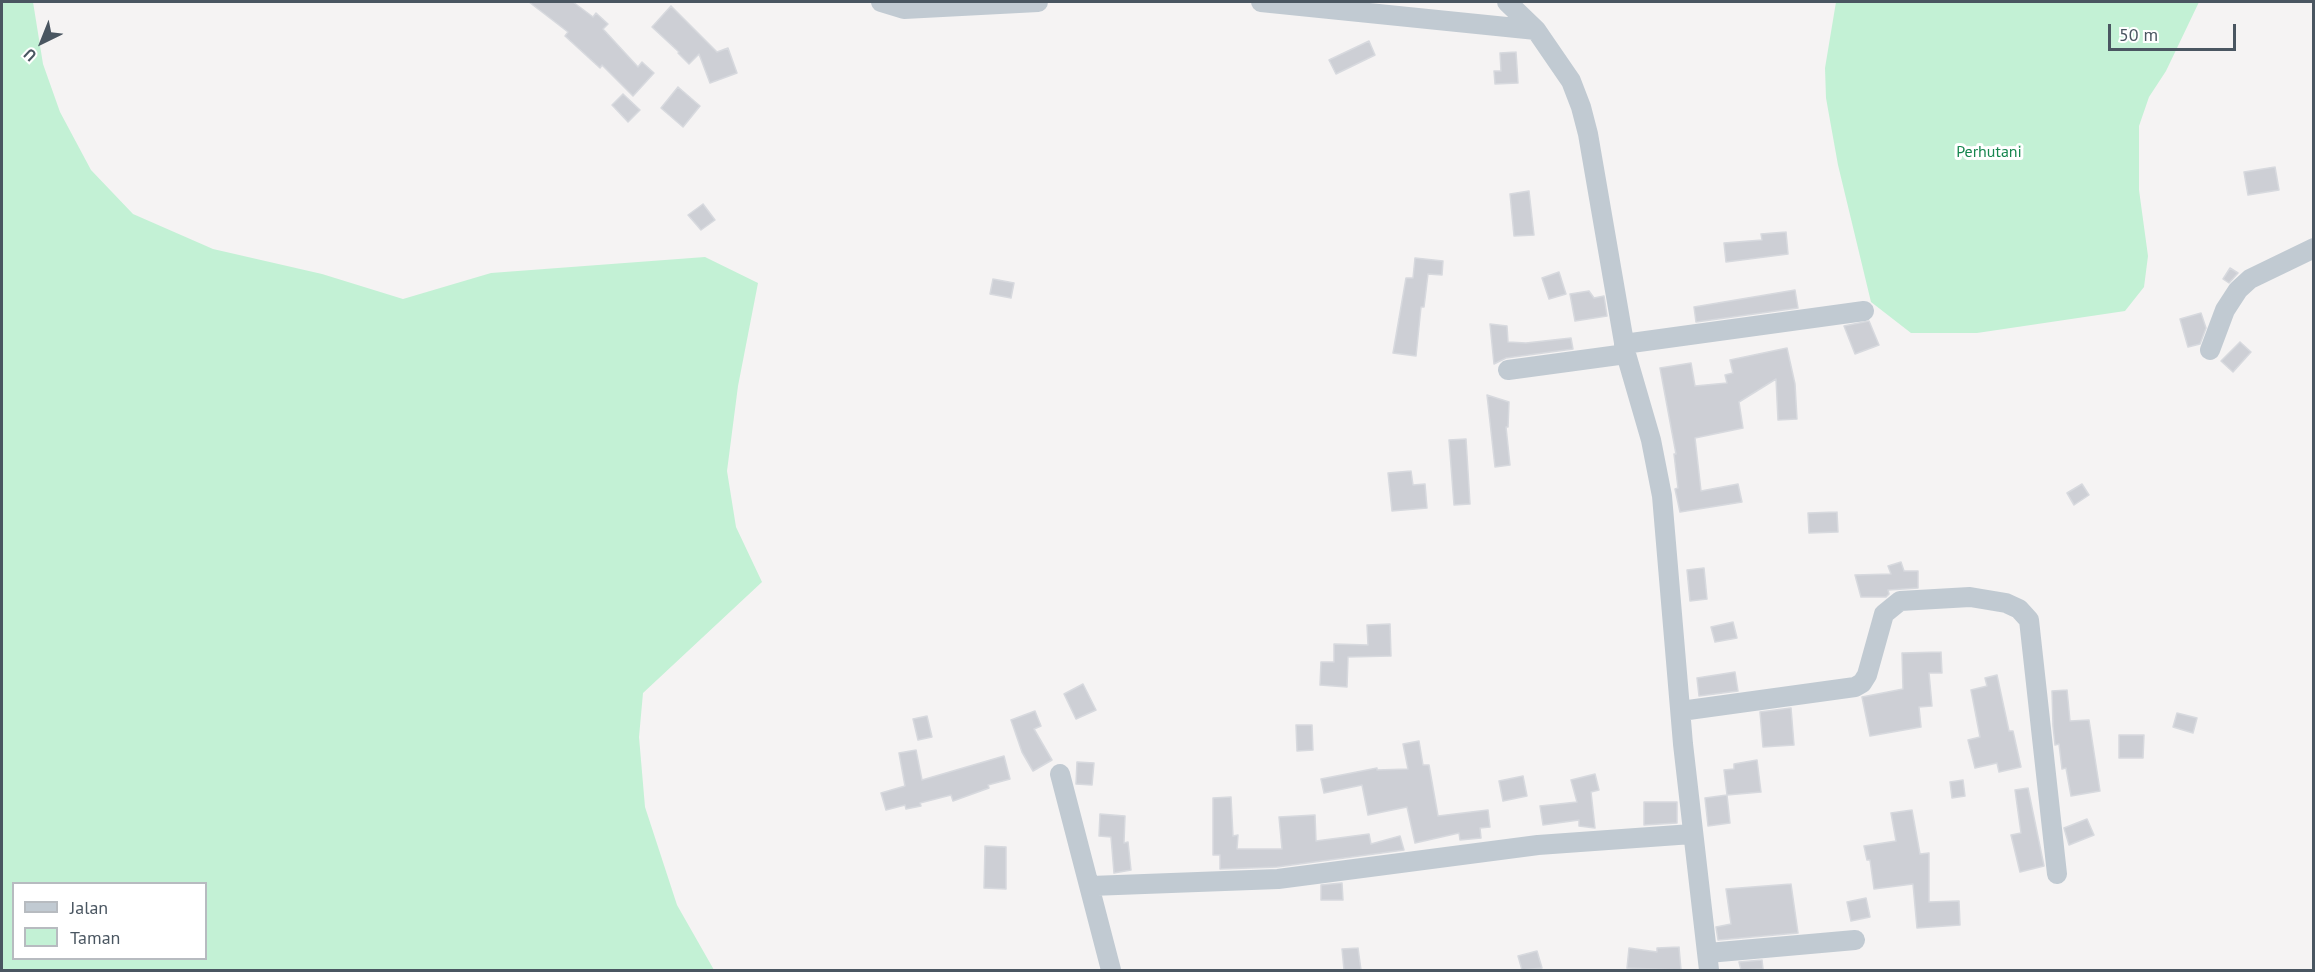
<!DOCTYPE html>
<html>
<head>
<meta charset="utf-8">
<style>
	body { margin:0 }
	#map { position:relative; width:2315px; height:972px; overflow:hidden; background:#f5f3f3; font-family:"PT Sans",sans-serif }
	canvas { display:block }
	.frame { position:absolute; inset:0; border:3px solid #4a5661; pointer-events:none }
	.legend { position:absolute; left:12px; top:882px; width:195px; height:78px; box-sizing:border-box; background:#fff; border:2px solid #b7bbc0; margin:0; padding:8px 10px; list-style:none; font-size:18px; color:#4a5661 }
	.legend li { display:flex; align-items:center; gap:12px; height:30px }
	.legend b { width:30px; border:2px solid #b7bbc0 }
	.north { position:absolute; left:12px; top:12px; width:60px; height:60px; -webkit-text-stroke:4px #fff; paint-order:stroke; rotate:223deg; font-size:16px; font-weight:700; line-height:24px; text-align:center; color:#4a5661 }
	.north::after { content:''; display:block; margin:auto; width:21px; height:27px; background:#4a5661; clip-path:polygon(50% 0,100% 100%,50% 72%,0 100%) }
	.scale { position:absolute; left:2108px; top:24px; width:128px; height:27px; box-sizing:border-box; border:3px solid #4a5661; border-top:0; padding-left:8px; font-size:18px; line-height:21px; white-space:nowrap; color:#4a5661; -webkit-text-stroke:4px #fff; paint-order:stroke }
</style>
</head>
<body>
<div id="map">
<canvas width="2315" height="972"></canvas>
<div class="frame"></div>
<ul class="legend">
<li><b style="height:8px;background:#c1cad2"></b>Jalan</li>
<li><b style="height:16px;background:#c3f1d5"></b>Taman</li>
</ul>
<div class="north">U</div>
<div class="scale">50 m</div>
</div>
<script>
const c = document.querySelector('canvas').getContext('2d');
c.lineJoin = 'round';
function paint(path, color) { c.fillStyle = color; c.fill(path, 'evenodd'); }
const poly = rows => new Path2D(rows.map(r => 'M' + r).join(''));
function stroke(path, color, width, dash) { c.strokeStyle = color; c.lineWidth = width; c.lineCap = dash ? 'butt' : 'round'; c.setLineDash(dash || []); c.stroke(path); }
function label(font, color, halo, rows, align = 'center') {
  c.font = font + ' "PT Sans",sans-serif'; c.lineWidth = 6; c.setLineDash([]); c.textBaseline = 'middle'; c.strokeStyle = halo; c.fillStyle = color; for (const [text, x, y, turn = 0] of rows) {
    c.save(); c.translate(x, y); c.rotate((+turn || 0) * Math.PI / 180); c.textAlign = isNaN(turn) ? turn : align; if (halo) c.strokeText(text, 0, 0); c.fillText(text, 0, 0); c.restore();
  }
}
paint(poly([
	[2,2,33,2,43,64,60,112,91,170,133,214,213,249,322,274,403,299,491,273,705,257,758,283,738,386,727,471,736,527,762,582,643,693,639,737,645,807,677,905,714,970,2,970],
	[14,884,206,884,206,958,14,958],
	[1836,2,2199,2,2166,71,2149,97,2139,126,2139,190,2148,256,2144,287,2125,311,1977,333,1911,333,1871,302,1838,165,1826,98,1825,68]
]), '#c3f1d5');
const building = poly([
	[529,2,573,2,593,17,596,13,608,24,603,29,638,67,642,62,654,73,633,96,602,65,600,68,565,36,568,32,529,2],
	[671,6,717,52,728,48,737,73,710,83,699,54,689,64,678,53,679,52,652,27,671,6],
	[1369,41,1375,55,1336,74,1329,60,1369,41],
	[1516,52,1518,83,1495,84,1494,71,1501,71,1500,53,1516,52],
	[678,87,700,106,683,127,661,108,678,87],
	[623,94,640,110,628,122,612,105,623,94],
	[2275,167,2279,190,2248,195,2244,172,2275,167],
	[1529,191,1534,235,1514,236,1510,194,1529,191],
	[703,204,715,220,701,230,688,215,703,204],
	[1786,232,1788,254,1726,262,1724,243,1762,240,1761,234,1786,232],
	[1415,258,1443,261,1442,275,1428,274,1424,307,1421,307,1416,356,1393,353,1406,278,1413,278,1415,258],
	[2230,268,2238,273,2229,283,2223,279,2230,268],
	[1559,272,1566,294,1549,299,1542,278,1559,272],
	[993,279,1014,283,1011,298,990,294,993,279],
	[1795,290,1798,308,1696,322,1694,307,1795,290],
	[1589,291,1594,298,1604,296,1607,316,1575,321,1570,294,1589,291],
	[2201,313,2206,328,2200,344,2188,347,2180,319,2201,313],
	[1869,321,1879,345,1855,354,1844,326,1869,321],
	[1490,324,1507,326,1508,342,1526,343,1571,338,1573,349,1506,358,1494,364,1490,324],
	[2240,342,2251,352,2233,372,2221,361,2240,342],
	[1787,348,1795,384,1797,419,1778,420,1776,379,1739,402,1743,428,1695,438,1701,491,1738,484,1742,502,1680,512,1675,489,1678,488,1674,454,1676,454,1660,368,1691,363,1695,386,1727,383,1725,375,1733,373,1730,360,1787,348],
	[1487,395,1509,402,1508,427,1506,427,1510,465,1495,467,1487,395],
	[1466,439,1470,504,1454,505,1449,440,1466,439],
	[1411,471,1413,485,1425,484,1427,508,1392,511,1388,473,1411,471],
	[2082,484,2089,495,2074,505,2067,493,2082,484],
	[1837,512,1838,532,1809,533,1808,513,1837,512],
	[1901,562,1904,571,1918,571,1918,588,1888,590,1889,594,1886,597,1861,597,1855,575,1891,574,1888,566,1901,562],
	[1704,568,1707,599,1690,601,1687,570,1704,568],
	[1733,622,1737,638,1715,642,1711,627,1733,622],
	[1390,624,1391,656,1348,657,1347,687,1320,685,1321,662,1334,662,1334,644,1368,645,1367,625,1390,624],
	[1941,652,1942,673,1929,673,1932,706,1919,707,1921,727,1870,736,1862,697,1903,689,1902,653,1941,652],
	[1735,672,1738,691,1699,696,1697,678,1735,672],
	[1997,675,2009,731,2013,731,2021,767,1999,772,1997,763,1975,768,1968,740,1980,737,1971,690,1987,686,1985,678,1997,675],
	[1083,684,1096,710,1076,719,1064,694,1083,684],
	[2067,690,2070,721,2089,720,2100,791,2071,796,2066,768,2062,769,2059,744,2055,745,2053,726,2052,691,2067,690],
	[1791,708,1794,745,1763,747,1760,712,1791,708],
	[1035,711,1041,726,1034,729,1052,760,1033,771,1022,752,1011,720,1035,711],
	[2177,713,2197,718,2193,733,2173,727,2177,713],
	[927,716,932,737,918,740,913,719,927,716],
	[1296,725,1312,725,1313,750,1297,751,1296,725],
	[2119,735,2144,735,2143,758,2119,758,2119,735],
	[1419,741,1423,765,1429,765,1438,816,1488,810,1490,827,1480,828,1481,838,1460,840,1459,833,1415,843,1407,807,1368,815,1362,785,1324,793,1321,779,1377,768,1377,770,1408,769,1403,744,1419,741],
	[916,750,922,780,1004,756,1010,779,988,785,989,788,953,801,951,795,920,803,921,806,906,809,905,805,886,810,881,793,905,786,899,753,916,750],
	[1757,760,1761,792,1727,795,1724,770,1734,769,1734,764,1757,760],
	[1077,762,1094,763,1092,785,1076,784,1077,762],
	[1595,774,1599,790,1591,792,1595,828,1579,826,1579,820,1543,825,1540,806,1577,802,1571,780,1595,774],
	[1523,776,1527,796,1503,801,1499,781,1523,776],
	[1963,780,1965,796,1952,798,1950,782,1963,780],
	[2028,788,2044,866,2020,872,2011,835,2021,833,2015,790,2028,788],
	[1727,795,1730,823,1708,826,1705,798,1727,795],
	[1231,797,1233,836,1238,835,1237,849,1282,849,1279,817,1315,815,1316,841,1369,834,1371,844,1400,836,1404,850,1277,867,1220,869,1220,855,1213,855,1213,798,1231,797],
	[1644,802,1677,802,1677,823,1644,825,1644,802],
	[1912,810,1920,854,1929,853,1929,902,1959,901,1960,925,1917,928,1913,884,1874,889,1870,860,1867,860,1864,846,1896,841,1891,813,1912,810],
	[1100,814,1125,816,1124,843,1128,842,1131,870,1114,873,1111,837,1099,836,1100,814],
	[2087,819,2094,835,2069,845,2064,828,2087,819],
	[985,846,1006,847,1006,889,984,888,985,846],
	[1342,883,1343,900,1321,900,1321,885,1342,883],
	[1791,884,1798,933,1718,940,1716,927,1731,924,1726,889,1791,884],
	[1866,898,1870,917,1851,921,1847,902,1866,898],
	[1679,947,1681,970,1627,968,1629,948,1657,952,1657,948,1679,947],
	[1358,948,1361,970,1344,970,1342,949,1358,948],
	[1537,951,1542,968,1522,970,1518,956,1537,951],
	[1762,960,1763,969,1741,970,1739,962,1762,960]
]);
paint(building, '#cdcfd5');
stroke(building, '#d7d9de', 1.5);
stroke(poly([
	[881,2,904,9,1038,2],
	[1261,2,1536,30],
	[1507,2,1536,30,1571,81,1581,107,1588,134,1626,354,1651,440,1662,496,1683,744,1709,970],
	[1624,344,1864,311],
	[2210,350,2225,310,2238,290,2250,279,2314,248],
	[1508,370,1626,354],
	[1681,711,1855,687,1862,683,1867,675,1884,614,1900,601,1970,597,2006,603,2019,609,2029,620,2057,874],
	[1060,774,1111,970],
	[1091,886,1278,879,1538,845,1692,834],
	[1708,953,1855,940]
]), '#c1cad2', 20);
label('16px', '#17864f', '#fff', [
	["Perhutani",1989,152]
]);
</script>
</body>
</html>
